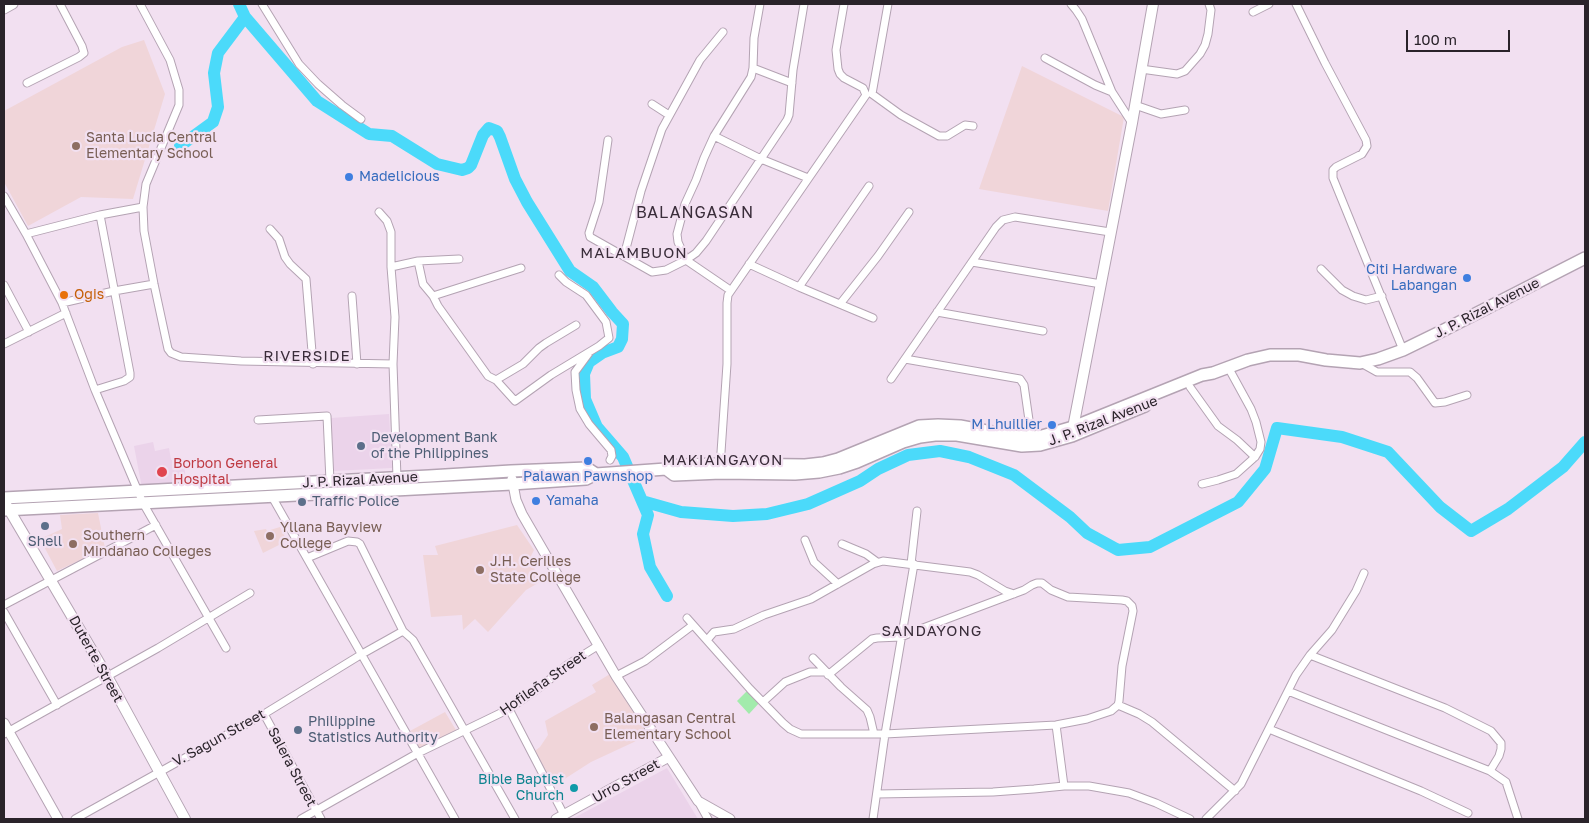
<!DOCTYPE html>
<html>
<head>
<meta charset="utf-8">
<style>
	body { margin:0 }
	#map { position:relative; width:1589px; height:823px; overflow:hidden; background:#f2e0f1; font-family:"Golos Text",sans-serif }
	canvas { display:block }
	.frame { position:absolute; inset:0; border:5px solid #2a232a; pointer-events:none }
	.scale { position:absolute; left:1406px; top:30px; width:104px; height:22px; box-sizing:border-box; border:2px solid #2a232a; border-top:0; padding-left:6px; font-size:15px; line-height:18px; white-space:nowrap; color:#2a232a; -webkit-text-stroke:4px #f2e0f1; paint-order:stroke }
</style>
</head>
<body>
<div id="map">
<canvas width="1589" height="823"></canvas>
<div class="frame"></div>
<div class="scale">100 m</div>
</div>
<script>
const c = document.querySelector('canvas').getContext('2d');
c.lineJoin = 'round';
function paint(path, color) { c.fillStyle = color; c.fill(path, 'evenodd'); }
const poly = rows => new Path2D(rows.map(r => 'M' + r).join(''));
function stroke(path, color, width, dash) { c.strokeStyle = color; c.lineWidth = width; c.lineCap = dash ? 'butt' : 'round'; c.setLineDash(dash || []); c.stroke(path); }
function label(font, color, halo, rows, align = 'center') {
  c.font = font + ' "Golos Text",sans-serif'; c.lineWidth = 4.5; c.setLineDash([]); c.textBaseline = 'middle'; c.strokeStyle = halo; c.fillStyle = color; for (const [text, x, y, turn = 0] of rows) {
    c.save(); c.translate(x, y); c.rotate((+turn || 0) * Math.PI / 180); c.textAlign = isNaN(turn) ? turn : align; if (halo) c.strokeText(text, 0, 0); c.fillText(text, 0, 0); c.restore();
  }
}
paint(poly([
	[389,414,392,468,334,471,331,418],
	[153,442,155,451,169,448,171,460,184,459,186,485,142,488,134,446],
	[667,768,698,819,572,819]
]), '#ebd3ea');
paint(poly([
	[144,40,165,94,133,199,81,197,28,226,4,182,4,111,122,47],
	[1022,66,1124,117,1108,211,979,189],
	[98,513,105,548,57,571,40,539,62,529,60,515],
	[517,525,534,550,530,558,540,582,526,590,488,632,475,619,463,630,462,615,431,617,423,555,438,555,435,546],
	[280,527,287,541,263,553,254,531,266,529,267,531],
	[610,674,647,734,634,742,591,762,552,787,532,753,540,747,548,735,545,721,596,692,592,685],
	[445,712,456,730,420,749,410,731]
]), '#f0d5d9');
paint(poly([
	[748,690,760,702,749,714,737,701]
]), '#a2ebac');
stroke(poly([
	[239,4,245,17,317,101,369,134,392,136,437,164,462,170,468,168,471,165,483,135,489,128,497,131,500,137,515,179,527,202,570,271,593,287,612,312,623,324,622,339,618,347,602,353,589,362,584,374,585,399,597,427,623,457,642,501,648,515,643,534,650,567,667,596],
	[180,146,213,122,218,107,214,73,218,53,245,17],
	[642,501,681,512,733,516,767,514,808,504,860,481,878,469,908,455,940,451,969,457,1014,475,1070,517,1087,533,1118,550,1150,547,1238,502,1265,469,1277,428,1342,437,1388,452,1440,507,1471,531,1508,509,1563,467,1585,442]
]), '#4bdafa', 12);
const minor = poly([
	[140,4,170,60,179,90,179,105,146,184,143,207,144,231,154,284,168,349,171,353,181,357,241,361,393,364],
	[262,4,299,64,318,84,342,105,361,119],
	[888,4,872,94,901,115,939,136,947,136,965,125,973,126],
	[1071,4,1076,10,1082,19,1112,92,1132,123],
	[1296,4,1325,63,1366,140,1367,146,1362,154,1336,167,1333,170,1333,178,1403,350],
	[1253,12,1269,4],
	[1045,58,1095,85,1112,92],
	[753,68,792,83],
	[1141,69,1177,74,1185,71,1200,54,1205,45,1208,34,1211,10,1209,4],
	[27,83,79,57,84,53,82,46,60,4],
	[652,104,669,115],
	[1135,105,1161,114,1185,110],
	[714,136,761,159,808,178],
	[608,140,599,202,589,233,590,237,652,272,666,270,686,260,696,253,706,241,787,120,789,115,793,70,804,4],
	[4,196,26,234,62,303,95,390,143,503,226,648],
	[379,212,387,221,391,232,391,267,395,317,393,364,397,478],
	[270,229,279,239,285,257,290,264,306,279,313,364],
	[26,234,100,215,143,207],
	[624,256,641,191,662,129,700,60,723,32],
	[418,261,423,284,433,296,438,306,488,376,496,380,515,401,551,375,599,346,609,338,606,322,586,295,566,282,559,275],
	[972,262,1101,284],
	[749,264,799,287,873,318],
	[391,267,418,261,459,259],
	[1321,269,1342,290,1353,296,1366,300,1382,296],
	[4,285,29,332],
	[799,287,869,186],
	[730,290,686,260,678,242,677,234,685,204,696,180,704,158,714,136,751,77,753,68,754,38,760,4],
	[352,296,357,364],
	[433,296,521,268],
	[62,303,114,291,154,284],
	[840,304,878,256,909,212],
	[937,312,1043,331],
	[4,344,66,313],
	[589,353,575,372,576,390,580,409,589,424,611,450,612,456,610,460],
	[905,359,1020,379,1024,385,1032,441],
	[1361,363,1377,372,1410,372,1417,378,1435,403,1445,402,1467,395],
	[891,379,996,227,1003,220,1015,217,1110,232],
	[496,380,523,364,539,348,546,343,576,325],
	[1190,387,1218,426,1237,440,1255,457],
	[95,390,124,381,130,377,130,373,100,215],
	[258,420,327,416,330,481],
	[720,467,727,364,727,303,728,295,866,95,863,88,844,78,840,74,838,69,836,50,844,4],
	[1202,484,1218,480,1236,474,1255,457,1260,449,1261,442,1256,422,1251,409,1228,367],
	[271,495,455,819],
	[805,540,814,562,838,584],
	[842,544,866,554,877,562],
	[307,558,348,541,357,542,360,544,403,631,413,640,515,819],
	[911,564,917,511],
	[4,605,156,525],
	[4,612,57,705],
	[687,618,750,689,783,723,790,729,801,734,885,734,1056,725,1087,719,1111,711,1118,705,1119,701,1122,666,1133,611,1132,606,1127,601,1122,600,1068,597,1051,590,1042,583,1037,583,1032,585,1024,590,915,631,901,637,877,638,872,639,828,675],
	[707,640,714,632,734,629,764,615,811,599,873,564,883,561,970,572,978,575,1005,591,1014,594],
	[1310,655,1445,708,1491,731,1501,743,1501,749,1499,756,1490,771],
	[813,658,841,687,867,710,870,717,874,734],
	[616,676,645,661,693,625],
	[1288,691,1490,771,1506,782,1518,819],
	[763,702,785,682,810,672,826,672],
	[1118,705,1139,714,1152,722,1235,791],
	[509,709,564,815],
	[264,714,321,819],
	[1056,725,1064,786],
	[1269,729,1421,791,1468,813],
	[4,734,158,648,250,593],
	[877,794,993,792,1034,789,1064,786,1089,786,1129,793,1156,803,1190,819],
	[698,801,708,819],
	[75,819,264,714,362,654,403,631],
	[301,819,418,753,509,709,543,685,567,665,599,645],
	[873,819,885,734,914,564],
	[1206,819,1241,784,1296,675,1310,655,1332,630,1356,591,1364,573]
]);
const tertiary = poly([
	[4,9,13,4],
	[512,479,516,500,522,514,616,676,698,801,730,819],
	[4,723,58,819],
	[556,819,669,757]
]);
const secondary = poly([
	[1072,433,1132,123,1153,4],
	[4,501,107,676,185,819]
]);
const primary = poly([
	[666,469,674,475,721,473,795,474,819,472,839,468,857,462,903,442,920,437,935,435,957,435,1022,446,1040,445,1072,436,1145,406],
	[4,498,429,476,511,471,587,468,596,474],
	[4,510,512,484,586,479,596,474,666,469,672,466,682,465,720,464,805,465,823,463,838,459,919,426,938,425,960,426,1013,436,1032,437,1042,436,1073,427,1202,375,1213,373,1248,360,1270,355,1299,355,1326,360,1360,363,1378,359,1403,350,1444,330,1585,258]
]);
stroke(minor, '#b4a3b3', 9);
stroke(tertiary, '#b4a3b3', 11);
stroke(secondary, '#b4a3b3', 12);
stroke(primary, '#b4a3b3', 14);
stroke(minor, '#fff', 7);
stroke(tertiary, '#fff', 9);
stroke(secondary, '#fff', 10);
stroke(primary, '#fff', 11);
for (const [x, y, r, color] of [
	[76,146,5,"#8d6e63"],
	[349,177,5,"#3f7fe0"],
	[1467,278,5,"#3f7fe0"],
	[64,295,5,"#e8710a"],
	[1052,425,5,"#3f7fe0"],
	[361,446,5,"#5c6f8a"],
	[588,461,5,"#3f7fe0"],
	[162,472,6,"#e0444e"],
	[536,501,5,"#3f7fe0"],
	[302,502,5,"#5c6f8a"],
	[45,526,5,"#5c6f8a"],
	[270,536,5,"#8d6e63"],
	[73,544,5,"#8d6e63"],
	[480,570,5,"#8d6e63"],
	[594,727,5,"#8d6e63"],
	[298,730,5,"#5c6f8a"],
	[574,788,5,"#0f9aa8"]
]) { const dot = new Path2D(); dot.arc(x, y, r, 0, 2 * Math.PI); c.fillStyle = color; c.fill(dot); stroke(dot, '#f2e0f1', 2); }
label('14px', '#785e54', '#f2e0f1', [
	["Santa Lucia Central",86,138],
	["Elementary School",86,154],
	["Yllana Bayview",280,528],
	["College",280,544],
	["Southern",83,536],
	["Mindanao Colleges",83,552],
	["J.H. Cerilles",490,562],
	["State College",490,578],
	["Balangasan Central",604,719],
	["Elementary School",604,735]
], 'left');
label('14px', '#366cbe', '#f2e0f1', [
	["Madelicious",359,177],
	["Citi Hardware",1457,270,"right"],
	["Labangan",1457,286,"right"],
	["M Lhuillier",1042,425,"right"],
	["Palawan Pawnshop",588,477,"center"],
	["Yamaha",546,501]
], 'left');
label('14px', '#c56008', '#f2e0f1', [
	["Ogis",74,295]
], 'left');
label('14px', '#2a232a', '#f2e0f1', [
	["J. P. Rizal Avenue",1487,308,-27],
	["J. P. Rizal Avenue",1103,421,-21],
	["J. P. Rizal Avenue",360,480,-3],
	["Duterte Street",96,659,61],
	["Hofileña Street",543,683,-35],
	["V. Sagun Street",219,738,-29],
	["Salera Street",292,767,62],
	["Urro Street",626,781,-29]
]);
label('14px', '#4e5e75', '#f2e0f1', [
	["Development Bank",371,438],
	["of the Philippines",371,454],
	["Traffic Police",312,502],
	["Shell",45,542,"center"],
	["Philippine",308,722],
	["Statistics Authority",308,738]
], 'left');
label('14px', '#be3a42', '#f2e0f1', [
	["Borbon General",173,464],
	["Hospital",173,480]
], 'left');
label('14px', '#0d838f', '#f2e0f1', [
	["Bible Baptist",564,780],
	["Church",564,796]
], 'right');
c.letterSpacing = '1px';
label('15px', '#3a2d3a', '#f2e0f1', [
	["MALAMBUON",634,253],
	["RIVERSIDE",307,356],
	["MAKIANGAYON",723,460],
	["SANDAYONG",932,631]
]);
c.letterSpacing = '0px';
c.letterSpacing = '1px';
label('16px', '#3a2d3a', '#f2e0f1', [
	["BALANGASAN",695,213]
]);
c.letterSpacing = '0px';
</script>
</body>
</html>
